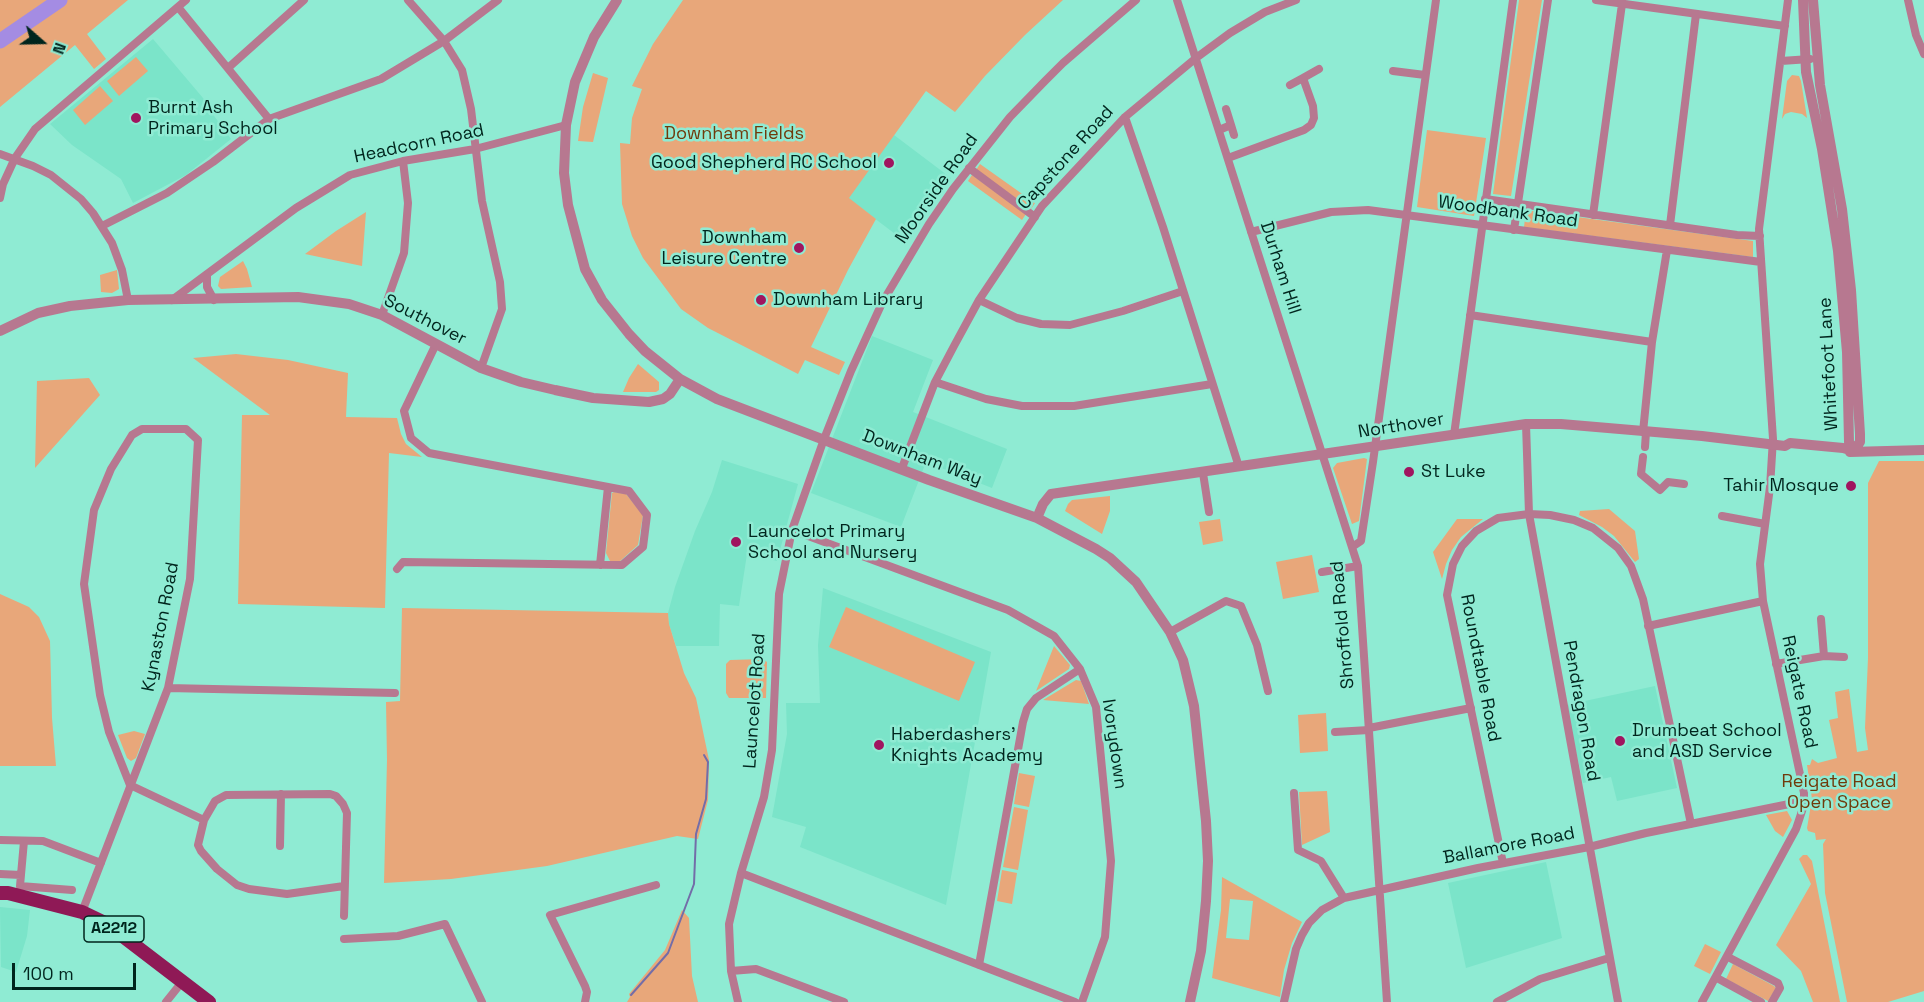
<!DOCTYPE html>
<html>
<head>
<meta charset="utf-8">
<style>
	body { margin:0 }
	#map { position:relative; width:1924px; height:1002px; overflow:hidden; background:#8febd3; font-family:"Space Grotesk",sans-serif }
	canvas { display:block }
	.north { position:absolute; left:12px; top:12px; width:60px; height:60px; -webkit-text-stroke:4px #8febd3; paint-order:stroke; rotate:110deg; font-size:16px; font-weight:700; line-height:24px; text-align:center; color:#00251d }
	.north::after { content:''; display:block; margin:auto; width:21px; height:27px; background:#00251d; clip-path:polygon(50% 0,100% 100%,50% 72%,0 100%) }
	.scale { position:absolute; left:12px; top:963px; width:124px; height:27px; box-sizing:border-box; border:3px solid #00251d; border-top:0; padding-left:8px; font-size:18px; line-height:21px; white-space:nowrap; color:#00251d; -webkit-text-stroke:4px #8febd3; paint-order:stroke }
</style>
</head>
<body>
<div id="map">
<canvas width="1924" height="1002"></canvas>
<div class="north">N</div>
<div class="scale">100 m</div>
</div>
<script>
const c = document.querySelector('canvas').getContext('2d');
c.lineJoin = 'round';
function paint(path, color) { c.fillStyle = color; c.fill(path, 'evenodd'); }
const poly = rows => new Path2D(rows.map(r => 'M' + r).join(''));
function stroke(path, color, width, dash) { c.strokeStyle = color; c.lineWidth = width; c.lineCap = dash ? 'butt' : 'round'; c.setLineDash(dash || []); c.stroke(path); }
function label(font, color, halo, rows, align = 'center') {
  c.font = font + ' "Space Grotesk",sans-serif'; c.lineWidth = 5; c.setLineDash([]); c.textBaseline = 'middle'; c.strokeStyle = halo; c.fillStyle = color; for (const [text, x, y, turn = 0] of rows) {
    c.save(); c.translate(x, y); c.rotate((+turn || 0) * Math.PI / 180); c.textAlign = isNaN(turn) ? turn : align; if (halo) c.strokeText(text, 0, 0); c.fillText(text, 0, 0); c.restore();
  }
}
paint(poly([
	[153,39,214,111,212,113,231,139,186,175,133,203,121,179,72,145,50,124],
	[894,135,951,178,907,243,832,186],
	[872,336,933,360,913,412,1007,449,992,488,926,462,901,527,811,493],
	[722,460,798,484,777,561,747,554,739,606,720,604,719,646,676,646,669,624,668,613,675,587,695,531,712,492],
	[823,588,991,652,946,905,800,847,806,827,772,817,787,734,786,703,820,703,818,645],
	[1655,686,1677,788,1617,801,1611,777,1583,783,1566,705],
	[1546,862,1562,938,1466,968,1448,883],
	[0,907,30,910,27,936,16,972,1,967]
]), '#7be4c9');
paint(poly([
	[0,0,128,0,87,34,106,59,94,69,75,45,0,107],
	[683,0,1063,0,1025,35,985,76,955,112,926,91,849,198,876,219,848,270,811,347,845,362,839,375,805,360,798,374,708,328,681,309,643,258,632,236,622,204,620,143,630,144,632,118,642,89,632,86,653,44],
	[1519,0,1542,0,1511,196,1493,194],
	[136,57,148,71,119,96,107,81],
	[593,73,608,78,593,142,578,141,583,107],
	[1792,75,1799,76,1801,81,1807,118,1802,114,1791,112,1785,114,1782,119,1787,81],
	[100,86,113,101,85,125,73,110],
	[1427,130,1486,138,1474,216,1417,207],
	[980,164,1035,203,1031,209,976,170],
	[972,175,1026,214,1022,220,968,181],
	[1526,210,1753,241,1753,257,1524,227],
	[366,212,362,266,305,254,336,231],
	[243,261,247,269,252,287,221,289,218,286,220,277],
	[117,270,119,289,112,293,101,292,100,275],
	[236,354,288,360,348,373,346,417,397,418,401,434,406,444,422,457,389,453,385,608,238,604,242,415,270,415,193,358],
	[638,364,659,382,659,390,656,392,623,392,629,378],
	[89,378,100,395,35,468,37,381],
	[1364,458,1367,459,1359,521,1352,524,1333,468,1337,463],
	[1879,461,1924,461,1924,991,1888,1002,1847,1002,1825,893,1823,844,1826,839,1816,840,1815,833,1808,831,1807,828,1812,799,1807,765,1810,765,1812,759,1818,763,1837,758,1829,720,1838,718,1835,692,1849,689,1857,752,1868,750,1865,728,1868,658,1868,483],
	[614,492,626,494,643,515,638,545,619,562,610,561,606,553,612,493],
	[1110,496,1110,511,1102,534,1065,511,1068,504,1072,500],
	[1609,509,1635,531,1639,559,1635,562,1614,536,1602,527,1579,515,1580,511],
	[1220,519,1223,541,1203,545,1199,522],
	[1457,519,1483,519,1461,537,1452,550,1446,564,1442,579,1433,552],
	[1312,555,1319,592,1283,599,1276,562],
	[0,594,29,607,39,617,50,641,52,718,56,766,0,766],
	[846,607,975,662,959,701,829,647],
	[402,608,668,613,669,624,684,673,696,698,709,760,708,800,698,839,677,836,547,866,451,879,384,883,387,760,386,702,400,701],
	[1054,646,1070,665,1069,669,1036,691],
	[763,659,767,662,766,698,729,698,726,693,726,664,730,660],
	[1076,680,1081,681,1089,704,1043,700],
	[1326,713,1328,751,1300,753,1298,715],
	[134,731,145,734,136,758,131,761,127,758,118,735],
	[1019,773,1035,776,1029,807,1014,804],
	[1327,791,1330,832,1302,845,1299,792],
	[1014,807,1028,810,1018,870,1003,867],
	[1787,811,1792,820,1783,837,1775,831,1766,815],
	[1803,855,1807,855,1812,861,1840,1002,1813,1002,1801,971,1776,945,1811,884,1799,859],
	[1002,870,1017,873,1012,904,997,901],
	[1222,877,1302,922,1292,943,1284,970,1280,997,1212,978,1221,910],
	[1230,899,1253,901,1249,940,1226,938],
	[682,910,689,918,692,976,698,1002,627,1002,630,997,629,994,665,950],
	[1705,944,1721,952,1710,974,1694,966],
	[1733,964,1774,986,1776,988,1768,1001,1726,979]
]), '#e8a77a');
stroke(poly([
	[631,995,668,953,694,884,696,834,706,799,708,762,704,755]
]), '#736da8', 2);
stroke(poly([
	[0,41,60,0]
]), '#a48ce3', 15);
stroke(poly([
	[408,0,444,41,462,70,471,109,482,201,500,282,502,309,481,368],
	[1177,0,1358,566,1387,1002],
	[1596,0,1785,26],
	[1908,0,1916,35,1924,54],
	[178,7,269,119],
	[1781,61,1810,59],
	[228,68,304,0],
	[1393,71,1425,75],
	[1290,85,1303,78],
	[1226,109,1231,125],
	[1125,117,1163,227,1239,467],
	[1219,130,1231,125,1234,135],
	[0,154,33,166,51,175,81,199,93,213,112,243,122,270,128,300],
	[1228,158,1304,130,1311,125,1314,118,1313,106,1303,78,1319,69],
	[969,168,1035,217],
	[0,198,3,184,15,158,35,129,186,0],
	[1485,199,1737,235,1760,236],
	[1593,215,1622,4],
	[1670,225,1696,14],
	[102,226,167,193,213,162,269,119,381,79,444,41,498,0],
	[1514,230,1548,0],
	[1251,232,1331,212,1368,210,1761,262],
	[207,275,207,287,214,300],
	[172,300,296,208,350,175,403,161,475,149,566,125],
	[979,300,1017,318,1041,324,1070,325,1123,311,1183,291],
	[382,315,404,253,408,203,403,161],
	[1470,315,1652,342],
	[935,382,986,399,1022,406,1074,406,1212,384],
	[1526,424,1529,514,1618,1002],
	[1643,432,1652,342,1667,250],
	[1454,435,1513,0],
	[1645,447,1646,432],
	[1643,457,1641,474,1660,490,1668,482,1684,484],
	[902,468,935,382,954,346,979,300,1042,206,1125,117,1196,58,1230,33,1265,12,1296,0],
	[1203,473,1209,512],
	[1722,516,1765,524],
	[792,530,1008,610,1054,636,1080,669,1096,707,1111,861,1105,937,1082,1002],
	[1352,547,1361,541,1373,462,1436,0],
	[600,565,608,487],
	[397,569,403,562,622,565,643,547,647,515,629,491,429,453,411,438,404,411,436,344],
	[1322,572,1358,566],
	[1648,626,1763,601],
	[1170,632,1226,601,1241,606,1257,645,1268,691],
	[1824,656,1844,657],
	[1776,664,1824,656,1821,619],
	[168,688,395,693],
	[1369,728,1471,708],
	[1335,732,1369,730],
	[130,785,204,820],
	[1294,793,1298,850,1321,861,1344,898],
	[0,840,43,841,101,863],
	[24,841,20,886,72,890],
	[280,846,281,794],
	[1503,863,1447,595,1453,564,1462,546,1476,531,1498,518,1529,514,1550,515,1574,520,1593,528,1618,548,1631,566,1643,599,1691,824],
	[741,873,1075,1002],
	[0,874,21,875],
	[344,886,287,894,249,889,237,885,217,869,201,851,198,845,204,820,215,801,226,795,330,794,336,796,343,804,347,813,344,916],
	[82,912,168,688,190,579,198,440,186,429,142,429,132,435,111,469,94,510,84,584,100,695,109,732,130,785],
	[344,939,398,936,445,924,482,1002],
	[1728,957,1778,983,1780,988,1772,1002],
	[979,965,1023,722,1027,709,1036,698,1080,669],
	[731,971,756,969,844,1002],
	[1717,978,1761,1002],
	[166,1002,182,982],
	[585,1002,587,992,585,986,550,915,656,885],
	[738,1002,731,971,729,924,741,873,764,797,772,750,779,594,792,530,824,439,851,371,882,303,929,224,953,189,1010,117,1045,81,1063,63,1136,0],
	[1284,1002,1296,949,1302,935,1309,923,1322,910,1344,898,1478,868,1589,847,1646,833,1804,801],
	[1497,1002,1540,979,1609,958],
	[1702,1002,1796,829,1804,805,1804,793,1763,601,1760,564,1770,487,1773,439,1759,229,1788,0]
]), '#b77890', 8);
stroke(poly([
	[617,0,594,37,575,82,566,125,564,173,568,205,585,269,602,300,629,334,645,351,680,379,717,399,929,480,1037,518,1096,549,1110,558,1136,582,1170,632,1183,660,1194,706,1206,821,1208,861,1206,901,1201,951,1190,1002],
	[1803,0,1806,72,1822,149,1838,251,1847,352,1849,442,1853,451],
	[1813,0,1820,85,1842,209,1851,290,1860,434,1860,442,1853,451],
	[0,331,38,313,70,306,128,300,298,297,349,304,382,315,481,368,521,382,555,390,593,398,649,402,663,399,670,394,680,379],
	[1850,452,1924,450],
	[1037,518,1043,504,1051,494,1526,424,1561,424,1702,436,1785,446,1790,443,1843,448,1853,451]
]), '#b77890', 10);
stroke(poly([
	[0,893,8,893,82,912,107,924,209,1002]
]), '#8f1956', 14);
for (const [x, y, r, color] of [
	[136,118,6,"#a0155f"],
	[889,163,6,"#a0155f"],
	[799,248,6,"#a0155f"],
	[761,300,6,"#a0155f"],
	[1409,472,6,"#a0155f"],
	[1851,486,6,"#a0155f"],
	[736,542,6,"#a0155f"],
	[1620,741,6,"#a0155f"],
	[879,745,6,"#a0155f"]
]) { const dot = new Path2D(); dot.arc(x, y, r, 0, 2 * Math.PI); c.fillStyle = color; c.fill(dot); stroke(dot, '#8febd3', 2); }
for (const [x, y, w] of [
	[114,929,60]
]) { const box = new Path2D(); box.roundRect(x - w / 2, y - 13, w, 26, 4.5); c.fillStyle = '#8febd3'; c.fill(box); stroke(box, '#00251d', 1.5); }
label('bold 16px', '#00251d', null, [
	["A2212",114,929]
]);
label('18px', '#00251d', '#8febd3', [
	["Burnt Ash",148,108],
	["Primary School",148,129],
	["Good Shepherd RC School",877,163,"right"],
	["Downham",787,238,"right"],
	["Leisure Centre",787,259,"right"],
	["Downham Library",773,300],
	["St Luke",1421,472],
	["Tahir Mosque",1839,486,"right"],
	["Launcelot Primary",748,532],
	["School and Nursery",748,553],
	["Drumbeat School",1632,731],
	["and ASD Service",1632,752],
	["Haberdashers'",891,735],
	["Knights Academy",891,756]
], 'left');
label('18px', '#703a0b', '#8febd3', [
	["Downham Fields",734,134],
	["Reigate Road",1839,782],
	["Open Space",1839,803]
]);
label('18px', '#00251d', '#8febd3', [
	["Headcorn Road",419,144,-12],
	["Capstone Road",1066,158,-48],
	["Moorside Road",937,189,-55],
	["Woodbank Road",1508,212,8],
	["Durham Hill",1280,268,72],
	["Southover",425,320,27],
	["Whitefoot Lane",1829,364,-93],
	["Northover",1401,426,-9],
	["Downham Way",922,458,21],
	["Shroffold Road",1343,625,-95],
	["Kynaston Road",161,627,-79],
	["Roundtable Road",1480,668,79],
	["Reigate Road",1799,692,78],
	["Launcelot Road",755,701,-86],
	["Pendragon Road",1581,711,80],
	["Ivorydown",1114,744,82],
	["Ballamore Road",1509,846,-11]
]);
</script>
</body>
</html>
